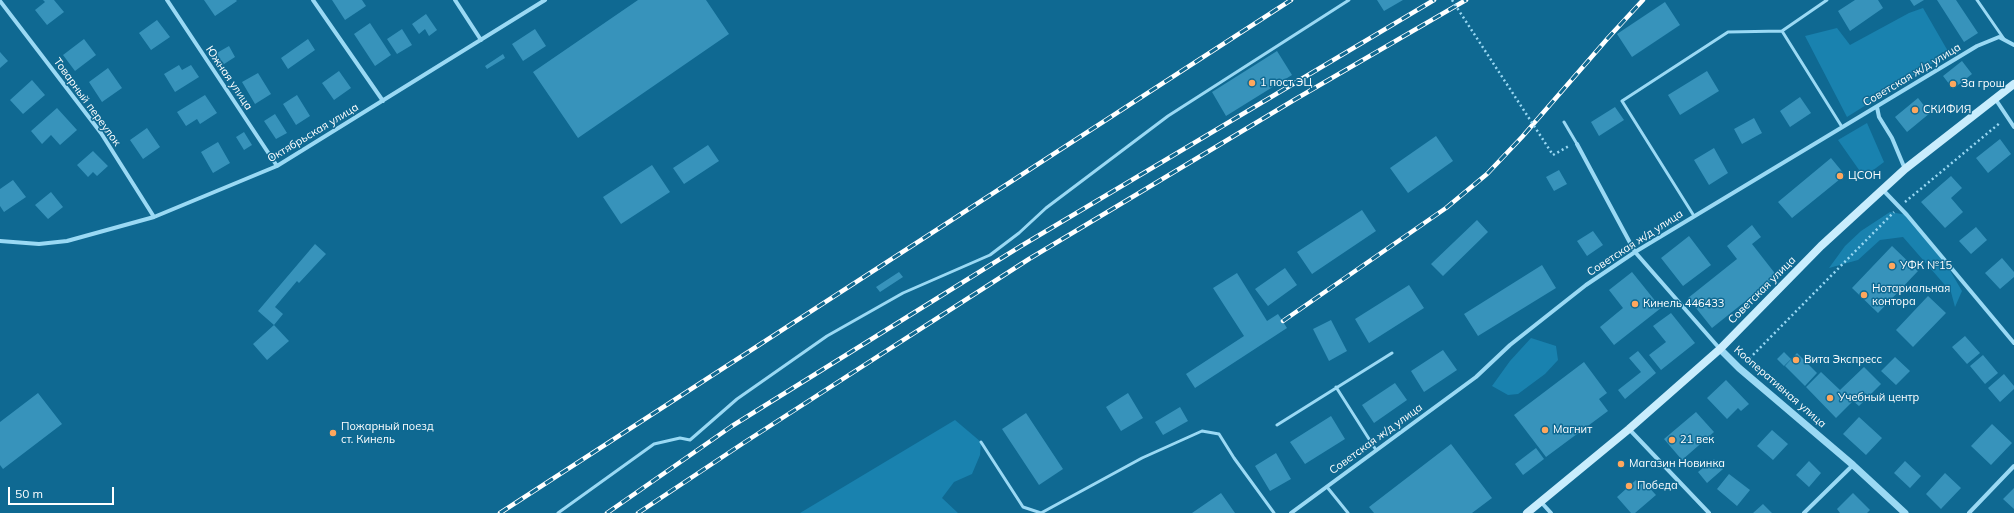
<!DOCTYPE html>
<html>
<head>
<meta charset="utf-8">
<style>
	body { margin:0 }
	#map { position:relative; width:2014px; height:513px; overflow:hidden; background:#0f6992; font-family:Mulish,sans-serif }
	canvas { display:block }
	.scale { position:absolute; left:8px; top:487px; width:106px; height:18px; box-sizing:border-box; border:2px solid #fff; border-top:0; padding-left:5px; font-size:12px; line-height:14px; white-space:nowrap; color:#fff; -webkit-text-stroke:3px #0f6992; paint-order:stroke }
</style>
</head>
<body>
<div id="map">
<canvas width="2014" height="513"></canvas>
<div class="scale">50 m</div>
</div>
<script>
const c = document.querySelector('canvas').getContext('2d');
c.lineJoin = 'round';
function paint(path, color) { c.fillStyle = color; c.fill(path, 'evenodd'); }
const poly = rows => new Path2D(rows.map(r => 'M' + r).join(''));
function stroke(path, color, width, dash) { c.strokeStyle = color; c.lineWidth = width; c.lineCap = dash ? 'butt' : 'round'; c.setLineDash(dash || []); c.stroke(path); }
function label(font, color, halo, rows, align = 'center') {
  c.font = font + ' Mulish,sans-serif'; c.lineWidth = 3; c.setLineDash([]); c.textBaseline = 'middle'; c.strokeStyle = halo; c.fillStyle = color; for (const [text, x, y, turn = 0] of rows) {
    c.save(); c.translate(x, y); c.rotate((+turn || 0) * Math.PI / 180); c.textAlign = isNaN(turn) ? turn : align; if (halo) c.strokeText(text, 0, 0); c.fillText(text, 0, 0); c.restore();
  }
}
paint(poly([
	[1923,8,1949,53,1847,117,1805,36,1837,28,1850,45,1909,13],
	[1867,123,1884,162,1864,177,1838,140],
	[1890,212,1907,215,1941,255,1962,291,1955,307,1951,292,1903,237,1880,240,1858,260,1829,268,1845,246,1861,231],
	[1531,338,1556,346,1558,360,1545,374,1518,394,1508,395,1492,386,1510,361],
	[955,420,981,442,980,455,972,474,954,482,942,498,958,513,800,513]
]), '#1982af');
paint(poly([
	[43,0,54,0,64,12,47,25,35,10,45,2],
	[204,0,236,0,237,1,215,16],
	[332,0,362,0,366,6,345,20],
	[638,0,706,0,729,34,578,138,533,72],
	[1377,0,1403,0,1384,11],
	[1855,0,1878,0,1883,8,1850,31,1838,11],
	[1910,0,1924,0,1914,6],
	[1937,0,1956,0,1978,33,1964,42],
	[1665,2,1680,25,1632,57,1617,34],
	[426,14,437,30,429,36,425,29,419,34,412,24],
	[157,20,170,37,151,50,139,33],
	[370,23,391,55,375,66,354,34],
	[402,29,412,45,397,54,387,39],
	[535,29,546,46,523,61,512,44],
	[84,39,96,55,75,71,63,55],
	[308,39,315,50,288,69,281,58],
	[229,46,235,57,221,66,215,54],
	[1277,51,1292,75,1226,116,1212,92],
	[0,52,8,61,0,68],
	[503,54,505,58,487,69,485,66],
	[1962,61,1972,74,1953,89,1943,76],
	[179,65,182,70,191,65,199,77,175,92,164,74],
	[108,68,122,88,102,102,89,82],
	[339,71,351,88,334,100,322,83],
	[1707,71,1719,91,1680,115,1668,95],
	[258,73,271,94,255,104,242,82],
	[32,80,45,95,23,114,10,100],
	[205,95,217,113,200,124,197,119,186,126,177,112],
	[297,95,310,116,296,125,283,104],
	[1800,97,1811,113,1790,127,1780,111],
	[1918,98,1930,113,1907,132,1895,117],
	[1615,107,1624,120,1599,136,1591,122],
	[57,108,77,130,60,145,51,135,42,144,31,131],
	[275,114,287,133,276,139,264,121],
	[1754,118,1762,133,1742,144,1734,129],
	[147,128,160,147,143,159,130,140],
	[244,132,252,145,244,150,236,137],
	[1436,136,1453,161,1408,193,1390,168],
	[2000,139,2011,154,1988,173,1976,158],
	[218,142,230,163,213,173,201,152],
	[708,145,719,161,684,184,673,168],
	[1714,148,1728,173,1709,185,1694,160],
	[93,151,108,166,97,176,93,172,88,177,77,165],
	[1831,158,1845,175,1792,218,1778,202],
	[652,165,670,192,621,224,603,197],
	[1559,170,1567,184,1554,191,1546,177],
	[1951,176,1962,188,1951,198,1963,212,1945,228,1921,202],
	[13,180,26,197,4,212,0,206,0,189],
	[51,192,63,207,48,219,35,205],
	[1362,210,1376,231,1312,274,1297,252],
	[1477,220,1488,232,1443,276,1431,264],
	[1752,225,1761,237,1752,244,1777,276,1712,328,1688,298,1737,259,1727,246],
	[1976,227,1987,240,1971,254,1959,241],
	[1593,231,1603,245,1587,256,1577,241],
	[1689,236,1711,265,1683,286,1661,258],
	[315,244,326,254,299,283,297,281,275,307,283,314,274,325,258,311],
	[1892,246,1918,271,1878,313,1852,288],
	[2002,258,2014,272,2014,277,2000,289,1985,273],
	[1542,265,1556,288,1478,336,1464,314],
	[1285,268,1297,285,1268,306,1255,289],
	[899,272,903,277,880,292,876,287],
	[1632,272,1661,308,1614,345,1600,327,1623,308,1609,290],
	[1237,273,1267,321,1278,314,1287,328,1195,388,1186,374,1244,336,1213,288],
	[1409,285,1424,308,1369,343,1355,319],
	[1928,296,1946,313,1913,347,1896,330],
	[1671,313,1695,343,1661,370,1649,355,1666,342,1653,326],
	[1331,320,1347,351,1329,361,1313,329],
	[274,325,289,341,267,360,253,344],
	[1965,336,1980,353,1967,364,1952,347],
	[1443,350,1457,370,1424,392,1411,371],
	[1638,351,1656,373,1625,399,1618,390,1641,372,1629,358],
	[1784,352,1791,359,1784,366,1777,359],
	[1797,353,1817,373,1805,386,1785,366],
	[1983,355,1998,373,1985,384,1970,366],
	[1895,357,1910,371,1896,385,1881,371],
	[1584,362,1607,393,1599,399,1608,411,1546,457,1514,415],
	[1864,367,1881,384,1859,406,1853,401,1836,418,1806,387,1821,372,1840,390],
	[2004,374,2014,386,2014,389,2000,402,1988,388],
	[1726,380,1749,404,1741,411,1738,408,1727,419,1707,398],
	[1395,383,1407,400,1374,423,1362,405],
	[38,393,62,424,3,469,0,465,0,422],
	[1128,393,1143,418,1121,431,1106,407],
	[1180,407,1188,421,1163,435,1155,422],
	[1696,412,1714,432,1682,460,1664,439],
	[1026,413,1063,469,1039,485,1002,429],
	[1331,416,1345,439,1305,464,1290,442],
	[1859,417,1882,438,1866,455,1843,434],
	[1992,424,2012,443,1991,465,1971,446],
	[1772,430,1788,444,1773,460,1757,446],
	[1451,444,1492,498,1472,513,1374,513,1369,507],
	[1536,448,1544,459,1523,475,1515,464],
	[1276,453,1291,479,1270,491,1255,466],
	[1714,459,1723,469,1707,483,1698,472],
	[1809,461,1821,473,1809,487,1796,475],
	[1905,461,1921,476,1910,488,1894,473],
	[1945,473,1961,488,1941,509,1926,494],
	[1729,474,1750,490,1737,506,1717,489],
	[1636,480,1640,485,1644,482,1656,495,1635,513,1631,513,1617,497],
	[2014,488,2014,509,2003,499],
	[1221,493,1235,513,1192,513],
	[1853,493,1870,510,1867,513,1840,513,1837,509],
	[1763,504,1772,513,1753,513]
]), '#3793bb');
stroke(poly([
	[1553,155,1569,146],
	[1905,202,2001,122],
	[1746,362,1894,212]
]), '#9ad9f4', 2.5, [2, 3]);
stroke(poly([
	[1827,0,1782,31,1842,127],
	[1977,0,2004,39],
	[1564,122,1577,144],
	[1694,216,1622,101,1728,32,1782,31],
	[1336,387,1376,450],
	[1277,425,1392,353],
	[981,442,1023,507,1041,513,1142,458,1202,431,1219,434,1234,458,1274,513],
	[1327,487,1348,513],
	[558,513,654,444,680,438,690,440,737,399,827,336,903,293,990,255,1019,233,1046,208,1168,116,1349,0]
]), '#9ad9f4', 3);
stroke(poly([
	[167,0,277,166],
	[313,0,383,101],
	[455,0,481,40],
	[0,1,101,133,154,217],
	[1996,100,2014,127],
	[1877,107,1879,117,1892,138,1905,169],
	[1577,144,1635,252,1720,349],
	[1883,190,1907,215,2014,343],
	[0,241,39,244,67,241,154,217,277,166,545,0],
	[1629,429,1709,513],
	[1541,502,1551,513],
	[1291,513,1476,377,1510,345,1586,285,1635,252,1977,46,1999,37,2014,45],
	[1804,513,1853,465],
	[1969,513,2014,466]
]), '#9ad9f4', 4);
stroke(poly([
	[1720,349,1739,368,1853,465,1905,513]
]), '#9ad9f4', 7);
stroke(poly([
	[1527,513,1629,429,1720,349,1821,246,1905,169,2014,84]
]), '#c9edfd', 8);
const rail = poly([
	[1283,321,1446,208,1487,174,1522,137,1608,38,1643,0],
	[500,513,1291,0],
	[607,513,732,426,1021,246,1434,0],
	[638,513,745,442,1029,259,1294,100,1466,0]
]);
stroke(rail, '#fff', 4.5);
stroke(rail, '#0f6992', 3, [9]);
stroke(poly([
	[1452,0,1553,155]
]), '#9ad9f4', 2.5, [2, 3]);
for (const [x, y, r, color] of [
	[1252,83,4,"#ffa75d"],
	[1953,84,4,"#ffa75d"],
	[1915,110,4,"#ffa75d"],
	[1840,176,4,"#ffa75d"],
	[1892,266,4,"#ffa75d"],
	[1864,295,4,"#ffa75d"],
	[1635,304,4,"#ffa75d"],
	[1796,360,4,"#ffa75d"],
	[1830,398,4,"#ffa75d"],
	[1545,430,4,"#ffa75d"],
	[333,433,4,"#ffa75d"],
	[1672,440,4,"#ffa75d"],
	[1621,464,4,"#ffa75d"],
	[1629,486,4,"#ffa75d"]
]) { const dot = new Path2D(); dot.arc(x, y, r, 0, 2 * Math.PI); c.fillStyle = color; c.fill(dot); stroke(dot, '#0f6992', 1.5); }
label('11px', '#fff', '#0f6992', [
	["Советская ж/д улица",1912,75,-31],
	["Южная улица",229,78,56],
	["Товарный переулок",87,102,54],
	["Октябрьская улица",313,133,-31],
	["Советская ж/д улица",1635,243,-33],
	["Советская улица",1762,290,-45],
	["Кооперативная улица",1780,387,41],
	["Советская ж/д улица",1376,439,-36]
]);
label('11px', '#fff', '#0f6992', [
	["1 пост ЭЦ",1260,83],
	["За грош",1961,84],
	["СКИФИЯ",1923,110],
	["ЦСОН",1848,176],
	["УФК №15",1900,266],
	["Нотариальная",1872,289],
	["контора",1872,302],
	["Кинель 446433",1643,304],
	["Вита Экспресс",1804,360],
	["Учебный центр",1838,398],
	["Пожарный поезд",341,427],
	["ст. Кинель",341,440],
	["Магнит",1553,430],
	["21 век",1680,440],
	["Магазин Новинка",1629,464],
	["Победа",1637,486]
], 'left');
</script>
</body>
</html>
